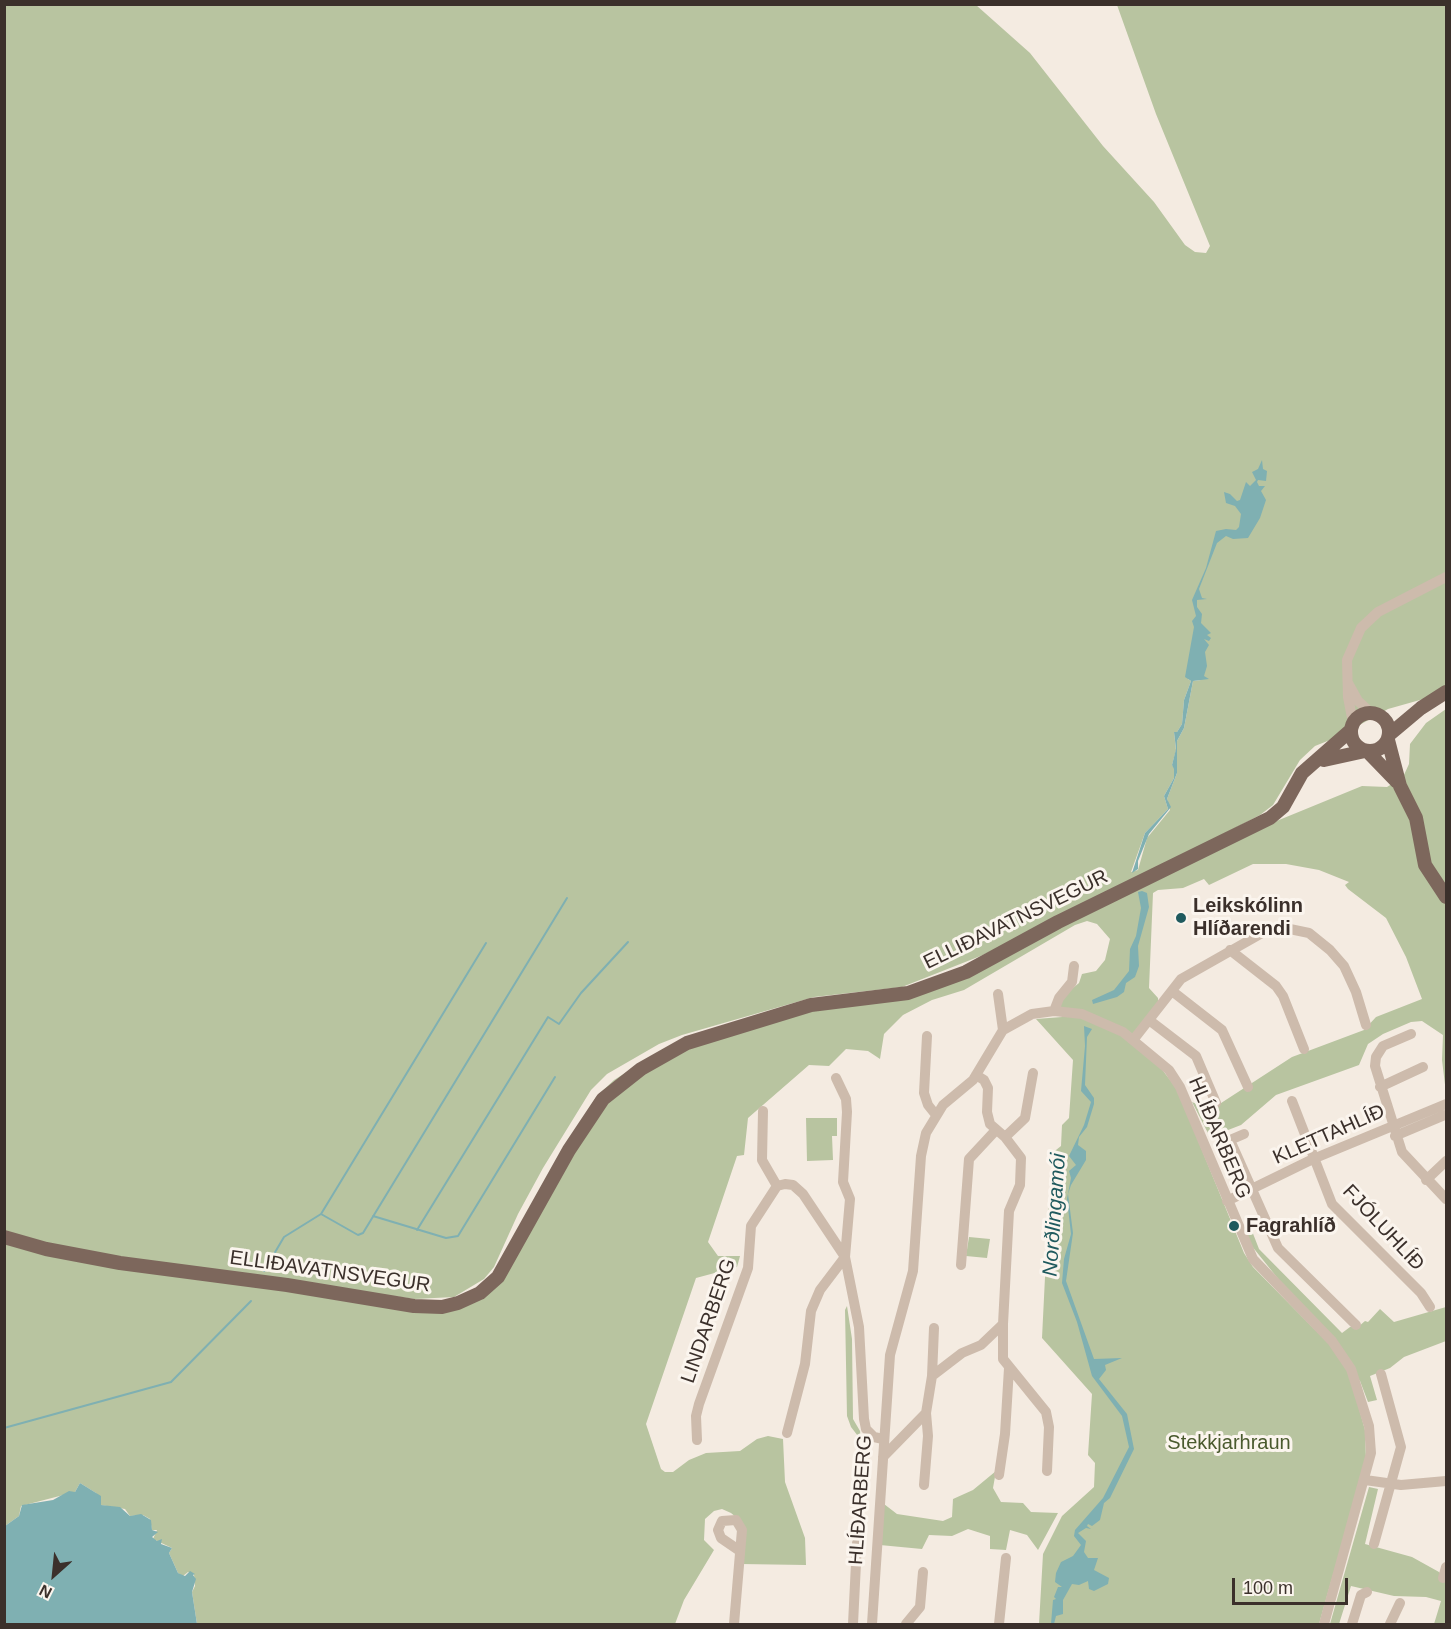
<!DOCTYPE html>
<html>
<head>
<meta charset="utf-8">
<style>
	body { margin:0 }
	#map { position:relative; width:1451px; height:1629px; overflow:hidden; background:#f4ebe1; font-family:Arial,sans-serif }
	canvas { display:block }
	.frame { position:absolute; inset:0; border:6px solid #3b302b; pointer-events:none }
	.north { position:absolute; left:24px; top:1545px; width:60px; height:60px; -webkit-text-stroke:4px #fbf5ee; paint-order:stroke; rotate:207deg; font-size:16px; font-weight:700; line-height:24px; text-align:center; color:#3b302b }
	.north::after { content:''; display:block; margin:auto; width:21px; height:27px; background:#3b302b; clip-path:polygon(50% 0,100% 100%,50% 72%,0 100%) }
	.scale { position:absolute; left:1232px; top:1578px; width:116px; height:27px; box-sizing:border-box; border:3px solid #3b302b; border-top:0; padding-left:8px; font-size:18px; line-height:21px; white-space:nowrap; color:#3b302b; -webkit-text-stroke:4px #fbf5ee; paint-order:stroke }
</style>
</head>
<body>
<div id="map">
<canvas width="1451" height="1629"></canvas>
<div class="frame"></div>
<div class="north">N</div>
<div class="scale">100 m</div>
</div>
<script>
const c = document.querySelector('canvas').getContext('2d');
c.lineJoin = 'round';
function paint(path, color) { c.fillStyle = color; c.fill(path, 'evenodd'); }
const poly = rows => new Path2D(rows.map(r => 'M' + r).join(''));
function stroke(path, color, width, dash) { c.strokeStyle = color; c.lineWidth = width; c.lineCap = dash ? 'butt' : 'round'; c.setLineDash(dash || []); c.stroke(path); }
function label(font, color, halo, rows, align = 'center') {
  c.font = font + ' Arial,sans-serif'; c.lineWidth = 6; c.setLineDash([]); c.textBaseline = 'middle'; c.strokeStyle = halo; c.fillStyle = color; for (const [text, x, y, turn = 0] of rows) {
    c.save(); c.translate(x, y); c.rotate((+turn || 0) * Math.PI / 180); c.textAlign = isNaN(turn) ? turn : align; if (halo) c.strokeText(text, 0, 0); c.fillText(text, 0, 0); c.restore();
  }
}
paint(poly([
	[4,5,976,5,1030,53,1103,146,1154,202,1185,245,1195,252,1206,253,1210,246,1156,114,1117,5,1446,5,1446,685,1427,698,1388,709,1340,736,1315,746,1300,760,1273,805,1260,815,1131,882,983,955,902,987,814,997,682,1035,659,1044,607,1074,591,1090,543,1168,518,1214,494,1267,484,1279,454,1297,415,1299,103,1257,5,1233],
	[1188,679,1201,679,1201,680,1193,681,1184,728,1177,741,1177,773,1167,799,1170,810,1147,838,1138,870,1131,872,1145,833,1168,809,1164,796,1174,778,1175,769,1172,765,1176,750,1174,732,1177,732,1182,724,1184,700,1191,681],
	[1446,709,1446,1093,1442,1060,1443,1035,1422,1021,1411,1022,1383,1034,1368,1044,1359,1065,1276,1095,1241,1125,1210,1137,1192,1102,1206,1108,1218,1105,1292,1057,1364,1030,1376,1017,1422,999,1406,957,1386,918,1348,889,1345,885,1349,882,1319,870,1286,864,1253,864,1209,885,1204,879,1183,888,1158,890,1153,893,1149,988,1158,998,1158,1002,1134,1033,1177,1089,1244,1253,1253,1267,1333,1348,1349,1372,1365,1430,1366,1459,1319,1624,1039,1624,1043,1554,1062,1516,1094,1487,1095,1463,1088,1455,1092,1394,1042,1338,1049,1196,1059,1187,1060,1171,1051,1161,1051,1154,1061,1146,1062,1125,1069,1118,1073,1060,1036,1019,1062,1017,1059,1006,1061,998,1079,983,1082,974,1096,971,1105,960,1110,939,1097,924,1087,921,1075,925,964,990,932,1000,903,1015,884,1034,880,1059,868,1051,846,1049,829,1066,809,1065,748,1118,744,1155,737,1156,708,1242,718,1256,740,1256,737,1267,696,1278,646,1424,661,1469,665,1472,673,1472,689,1460,706,1453,740,1451,757,1439,768,1436,783,1439,785,1482,805,1538,806,1565,741,1564,743,1523,731,1513,722,1509,714,1511,705,1519,704,1540,714,1550,684,1600,675,1624,197,1624,192,1592,195,1586,194,1574,188,1572,183,1576,178,1573,169,1553,172,1548,153,1539,157,1530,152,1530,150,1519,143,1515,130,1516,125,1509,101,1505,96,1493,80,1483,75,1492,21,1506,19,1516,5,1526,4,1241,438,1308,493,1281,532,1204,596,1097,614,1080,646,1060,799,1009,902,995,1240,836,1362,786,1387,787,1403,777,1409,764,1410,744,1426,723],
	[806,1118,837,1118,837,1136,832,1136,833,1160,807,1161],
	[1252,1231,1259,1249,1342,1333,1350,1327,1358,1327,1365,1321,1368,1322,1380,1309,1394,1322,1446,1307,1446,1341,1404,1357,1390,1368,1370,1376,1377,1400,1368,1402,1360,1381,1251,1245,1246,1235],
	[969,1237,990,1239,987,1258,966,1256],
	[847,1306,852,1339,853,1419,860,1431,861,1440,851,1427,847,1416,845,1310],
	[996,1471,993,1488,1001,1502,1023,1503,1031,1512,1058,1513,1038,1550,1027,1535,1010,1530,1006,1550,990,1549,990,1536,968,1529,952,1536,929,1535,922,1549,880,1545,884,1504,897,1514,943,1521,952,1517,953,1499,973,1490],
	[1369,1487,1378,1489,1365,1544,1412,1557,1439,1572,1446,1580,1446,1624,1434,1624,1441,1601,1426,1597,1394,1596,1351,1586,1339,1624,1330,1624]
]), '#b8c4a0');
paint(poly([
	[1262,460,1263,469,1267,471,1266,481,1258,480,1257,482,1259,486,1265,486,1261,491,1266,500,1260,518,1248,538,1233,539,1226,536,1217,543,1199,589,1202,598,1207,599,1197,600,1197,607,1202,614,1201,623,1211,633,1207,635,1211,638,1209,641,1204,639,1209,645,1205,652,1207,666,1204,676,1209,679,1193,681,1184,728,1177,741,1177,773,1167,799,1171,807,1149,834,1138,861,1138,869,1132,873,1145,833,1168,809,1164,796,1174,778,1174,769,1172,765,1176,749,1174,732,1177,732,1182,724,1184,700,1191,681,1185,677,1194,627,1192,621,1196,616,1192,600,1206,568,1216,531,1226,529,1236,530,1239,527,1241,514,1235,506,1226,503,1224,492,1230,494,1237,501,1240,500,1246,482,1250,486,1256,480,1252,472,1258,469],
	[1142,891,1147,893,1149,907,1138,946,1139,966,1135,977,1126,983,1124,992,1117,997,1093,1004,1092,1000,1114,990,1129,971,1130,949,1136,936,1141,908,1138,892],
	[1084,1026,1092,1029,1087,1037,1085,1085,1094,1098,1094,1104,1087,1127,1079,1137,1078,1145,1086,1151,1086,1160,1071,1185,1068,1194,1073,1233,1066,1281,1094,1359,1122,1358,1105,1365,1106,1370,1099,1379,1127,1414,1134,1449,1110,1498,1104,1503,1100,1520,1092,1526,1088,1524,1087,1526,1091,1529,1086,1528,1078,1533,1086,1541,1084,1552,1088,1558,1098,1558,1094,1570,1109,1578,1108,1584,1094,1591,1089,1589,1088,1581,1079,1585,1072,1584,1063,1600,1063,1614,1056,1616,1054,1624,1051,1624,1053,1600,1056,1599,1054,1597,1058,1587,1062,1587,1055,1582,1056,1573,1061,1562,1073,1556,1081,1545,1074,1536,1075,1530,1103,1498,1129,1447,1122,1416,1092,1376,1077,1322,1062,1283,1064,1259,1071,1234,1067,1199,1071,1178,1069,1171,1076,1165,1069,1156,1084,1125,1091,1102,1081,1091,1085,1046],
	[80,1483,101,1496,101,1505,120,1507,130,1516,141,1514,151,1520,152,1530,158,1532,152,1537,157,1541,162,1539,161,1544,172,1548,169,1553,178,1573,185,1576,190,1571,195,1574,193,1575,196,1579,192,1592,197,1624,5,1624,5,1526,19,1516,22,1505,53,1500,69,1491,75,1492]
]), '#7fb0b2');
stroke(poly([
	[321,1214,358,1235,363,1233,567,898],
	[373,1216,446,1238,458,1236,555,1077],
	[417,1230,548,1017,559,1024,581,993,628,942],
	[264,1271,284,1237,321,1214,486,943],
	[4,1428,171,1382,251,1301]
]), '#7fb0b2', 2);
stroke(poly([
	[1348,683,1358,701,1371,713],
	[1353,723,1348,697,1347,660,1361,628,1378,612,1446,577],
	[1230,950,1276,986,1283,996,1304,1049],
	[1172,991,1222,1030,1248,1087],
	[998,994,1003,1030],
	[1054,1011,1059,998,1072,982,1074,966],
	[1149,1020,1196,1056,1216,1103],
	[1411,1034,1383,1046,1376,1057,1375,1066,1402,1152,1446,1199],
	[927,1036,924,1093,928,1105,936,1115],
	[1134,1039,1181,979,1271,928,1285,928,1309,933,1330,950,1344,966,1356,992,1366,1025],
	[1380,1087,1423,1067],
	[1292,1101,1332,1204,1421,1293,1430,1307],
	[763,1111,762,1160,777,1186],
	[1244,1134,1230,1140,1278,1248,1356,1325],
	[1395,1136,1445,1115],
	[1005,1137,1025,1118,1033,1073],
	[1426,1180,1446,1161],
	[1227,1201,1313,1159,1446,1104],
	[961,1265,969,1159,996,1130],
	[1003,1324,1003,1359,1046,1412,1049,1427,1047,1471],
	[932,1376,934,1328],
	[787,1433,805,1364,811,1311,820,1290,845,1257,850,1199,843,1182,847,1112,846,1099,836,1078],
	[697,1440,696,1416,699,1404,748,1268,751,1226,777,1186,785,1184,793,1185,803,1194,845,1257,859,1327,864,1419,866,1429,874,1437,883,1439],
	[883,1457,926,1413,932,1376,962,1353,981,1345,1003,1324,1009,1211,1020,1185,1021,1158,1005,1137,990,1124,987,1112,988,1088,984,1080,976,1075],
	[999,1475,1005,1434,1009,1368],
	[1365,1480,1401,1485,1446,1481],
	[924,1485,928,1436,926,1413],
	[1374,1544,1401,1447,1381,1374],
	[1443,1578,1446,1567],
	[734,1624,742,1530,736,1520,722,1521,718,1530,721,1538,740,1551],
	[853,1624,857,1543],
	[872,1624,890,1355,913,1271,921,1156,926,1133,943,1105,973,1080,1003,1030,1032,1014,1054,1011,1082,1014,1123,1032,1169,1070,1180,1087,1253,1259,1332,1341,1351,1369,1369,1426,1371,1453,1324,1624],
	[906,1624,920,1607,923,1572],
	[999,1624,1006,1558],
	[1352,1624,1361,1595,1367,1592],
	[1390,1624,1400,1603]
]), '#cdbbac', 10);
stroke(poly([
	'1351 732a19 19 0 1 1 38 0a19 19 0 1 1-38 0Z',
	[1390,734,1421,708,1446,692],
	[1388,740,1400,786,1416,818,1425,865,1446,897],
	[1367,751,1397,782],
	[1324,760,1365,751],
	[4,1237,46,1249,120,1263,287,1285,414,1306,442,1307,458,1303,480,1293,498,1277,569,1150,603,1099,641,1069,687,1043,811,1005,908,993,966,972,1058,922,1270,818,1283,807,1302,773,1351,730]
]), '#7d675c', 14);
for (const [x, y, r, color] of [
	[1181,918,6,"#1f5a5e"],
	[1234,1226,6,"#1f5a5e"]
]) { const dot = new Path2D(); dot.arc(x, y, r, 0, 2 * Math.PI); c.fillStyle = color; c.fill(dot); stroke(dot, '#fbf5ee', 2); }
label('bold 20px', '#3b302b', '#fbf5ee', [
	["Leikskólinn",1193,906],
	["Hlíðarendi",1193,929],
	["Fagrahlíð",1246,1226]
], 'left');
label('20px', '#3b302b', '#fbf5ee', [
	["ELLIÐAVATNSVEGUR",1016,920,-26],
	["KLETTAHLÍÐ",1329,1135,-24],
	["HLÍÐARBERG",1219,1138,67],
	["FJÓLUHLÍÐ",1383,1228,47],
	["ELLIÐAVATNSVEGUR",330,1272,8],
	["LINDARBERG",709,1321,-71],
	["HLÍÐARBERG",861,1500,-86]
]);
label('20px', '#4a5a2e', '#fbf5ee', [
	["Stekkjarhraun",1229,1443]
]);
label('italic 21px', '#1f5a5e', '#fbf5ee', [
	["Norðlingamói",1055,1215,-86]
]);
</script>
</body>
</html>
